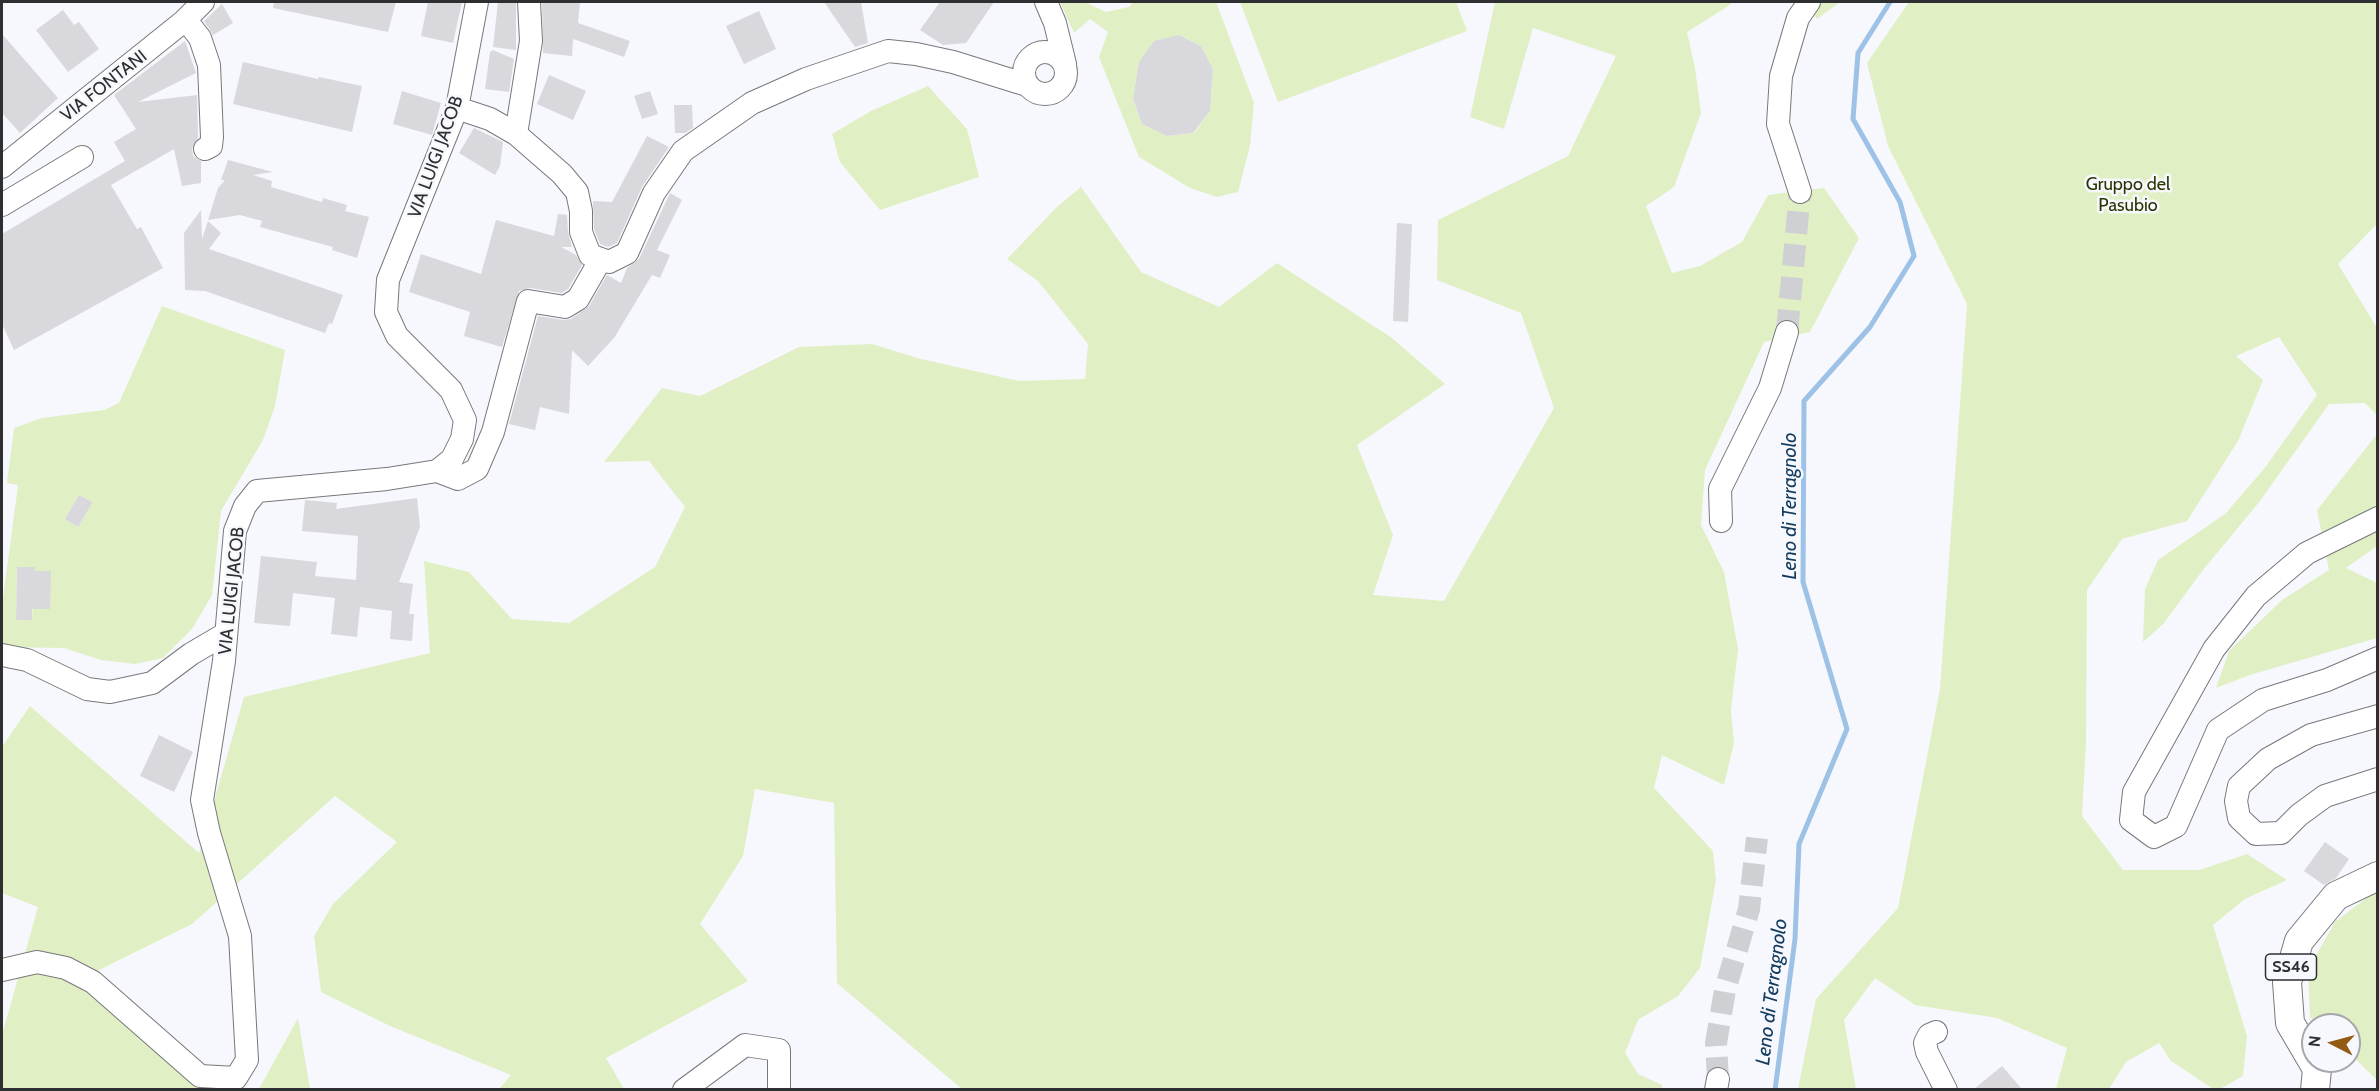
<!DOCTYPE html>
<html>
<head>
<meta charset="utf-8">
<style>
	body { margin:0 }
	#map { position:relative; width:2379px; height:1091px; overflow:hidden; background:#f7f8fd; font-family:Cabin,sans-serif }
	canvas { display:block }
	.frame { position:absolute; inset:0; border:3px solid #2e2f30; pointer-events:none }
	.north { position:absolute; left:2301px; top:1013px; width:60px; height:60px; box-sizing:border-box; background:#f7f8fd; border:2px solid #a7a8ab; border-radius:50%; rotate:276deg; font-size:16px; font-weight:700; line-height:24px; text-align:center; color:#2e2f30 }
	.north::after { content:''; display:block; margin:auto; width:21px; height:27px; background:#925a13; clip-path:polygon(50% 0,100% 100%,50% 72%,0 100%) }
</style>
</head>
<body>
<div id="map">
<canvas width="2379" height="1091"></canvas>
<div class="frame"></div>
<div class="north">N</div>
</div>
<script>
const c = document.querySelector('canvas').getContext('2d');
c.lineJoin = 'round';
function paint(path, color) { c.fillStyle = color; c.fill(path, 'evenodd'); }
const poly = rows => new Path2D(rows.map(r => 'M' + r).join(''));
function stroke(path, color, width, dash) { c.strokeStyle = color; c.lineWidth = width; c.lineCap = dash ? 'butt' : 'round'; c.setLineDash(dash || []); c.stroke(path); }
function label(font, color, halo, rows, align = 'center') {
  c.font = font + ' Cabin,sans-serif'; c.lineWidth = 5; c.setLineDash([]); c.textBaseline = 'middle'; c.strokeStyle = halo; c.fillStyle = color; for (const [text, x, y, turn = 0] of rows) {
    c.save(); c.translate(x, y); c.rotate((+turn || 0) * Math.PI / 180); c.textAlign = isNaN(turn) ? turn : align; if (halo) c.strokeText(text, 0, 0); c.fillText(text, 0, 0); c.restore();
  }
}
paint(poly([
	[1060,2,1085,2,1106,12,1129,7,1133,2,1216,2,1254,103,1250,146,1238,192,1217,197,1190,188,1139,157,1099,57,1108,32,1090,19,1074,33],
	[1179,35,1201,46,1213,69,1210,111,1194,133,1167,136,1142,124,1133,99,1139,62],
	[1240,2,1456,2,1467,31,1278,102],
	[1495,2,1731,2,1730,5,1687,32,1695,68,1701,113,1674,187,1646,206,1672,273,1700,266,1742,242,1768,195,1824,188,1859,238,1810,332,1764,342,1705,470,1701,525,1724,572,1738,649,1731,710,1734,743,1724,785,1662,755,1654,788,1713,851,1716,880,1700,968,1678,996,1638,1020,1625,1053,1638,1074,1662,1085,1662,1089,962,1089,837,983,834,803,755,789,743,856,700,924,748,981,606,1058,624,1089,499,1089,511,1075,390,1026,321,992,314,936,333,904,397,842,335,796,192,924,97,971,233,1089,2,1089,2,1035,38,907,2,893,2,747,30,706,199,853,244,697,430,653,424,561,469,572,512,619,569,623,655,567,685,507,649,461,604,462,662,388,700,396,799,347,872,344,921,359,1019,381,1085,379,1088,344,1038,281,1007,259,1058,206,1081,187,1141,272,1219,307,1277,263,1392,338,1445,384,1357,445,1393,535,1373,595,1444,601,1554,408,1521,313,1437,280,1438,220,1568,156,1616,56,1533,28,1504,129,1470,117],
	[1807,2,1840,2,1817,19],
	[1909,2,2377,2,2377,224,2338,264,2377,328,2377,415,2365,403,2329,404,2260,501,2203,570,2164,623,2143,642,2145,589,2158,560,2225,514,2264,469,2317,395,2279,337,2236,356,2263,380,2238,441,2187,521,2122,539,2087,590,2086,742,2082,816,2123,870,2199,870,2247,854,2287,880,2245,899,2213,925,2247,1036,2243,1076,2220,1089,2213,1089,2171,1061,2159,1043,2126,1062,2109,1089,2056,1089,2067,1048,1997,1018,1915,1005,1875,978,1844,1020,1856,1089,1798,1089,1816,999,1898,908,1940,689,1967,304,1888,146,1867,63],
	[928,86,967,129,979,177,880,210,840,162,832,134,871,111],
	[162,306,285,350,275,406,263,440,221,511,212,595,192,629,163,658,135,664,101,660,64,648,2,647,2,606,18,485,7,483,14,428,42,418,104,410,119,403],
	[79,495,93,502,78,527,65,519],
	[17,567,35,567,32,620,16,620],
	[2377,434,2377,546,2346,568,2377,583,2377,638,2250,675,2216,688,2229,651,2282,600,2329,570,2317,510],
	[2377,890,2377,1080,2349,1053,2349,1025,2320,1025,2310,1017,2308,969,2335,922],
	[298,1018,310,1089,259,1089]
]), '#e1efc4');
stroke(poly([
	[1775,1090,1795,939,1799,844,1847,729,1803,582,1804,401,1870,327,1914,256,1900,202,1853,119,1858,53,1890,2]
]), '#9dc2e6', 5);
paint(poly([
	[274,2,396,2,388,32,273,8],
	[428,2,462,2,453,43,421,36],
	[498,2,516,2,516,50,493,47],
	[542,2,580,2,578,23,630,41,624,57,573,39,572,56,543,53],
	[824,2,861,2,868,43,855,47],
	[940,2,994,2,966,43,943,45,920,30],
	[222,4,233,23,213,35,204,21],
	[63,10,74,25,79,22,99,49,68,72,36,30],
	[759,11,776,49,744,64,726,26],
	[2,34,58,98,20,133,2,113],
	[1179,35,1201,46,1213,69,1210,111,1193,133,1167,136,1142,124,1133,99,1139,62,1154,41],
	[185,41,196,73,138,102,197,95,198,137,192,149,193,156,201,161,201,183,182,186,174,149,111,185,137,229,141,227,163,268,14,350,2,324,2,234,125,161,114,142,136,129,114,95],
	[493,50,514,59,509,92,485,89,490,52],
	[243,62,318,79,319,77,362,86,352,132,233,104],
	[549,75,586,91,573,120,537,104],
	[402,91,441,103,432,135,393,124],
	[650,91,658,114,642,119,634,96],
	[674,105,692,105,693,128,685,133,675,133],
	[474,128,503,142,500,166,495,175,459,153],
	[647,136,669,147,642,187,617,243,608,247,600,244,594,229,593,201,612,202],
	[228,160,273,172,253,175,272,181,271,187,322,202,323,198,347,205,345,211,369,217,357,258,332,250,333,247,260,227,262,221,240,215,208,220,218,188,225,180,221,180],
	[670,193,682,200,657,250,670,255,660,278,652,275,614,338,588,366,572,350,569,414,540,407,535,430,509,424,538,316,563,320,571,319,589,306,607,275,621,283,627,268,639,259],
	[201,210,202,239,208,221,221,233,209,249,343,295,332,324,329,323,325,333,205,291,185,290,184,233],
	[558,214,567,215,568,232,572,247,561,247,576,255,582,265,568,289,562,293,530,288,519,291,502,347,464,336,470,312,409,292,421,254,481,274,496,220,554,236],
	[1397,223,1412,224,1408,322,1393,321],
	[79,495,93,502,78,527,65,519],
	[417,498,420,527,399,582,413,584,409,614,414,614,412,641,390,639,392,611,360,607,357,637,331,634,335,598,293,593,290,626,254,623,261,556,317,562,315,576,356,580,358,536,302,531,305,500,337,503,336,509],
	[17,567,35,567,35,571,51,571,50,609,32,609,32,620,16,620],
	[159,735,193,752,174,792,140,776],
	[2325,842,2349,859,2336,878,2324,885,2304,871],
	[2002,1066,2022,1089,1974,1089]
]), '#d8d8dd');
stroke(poly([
	[1787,332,1800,192],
	[1718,1079,1716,1043,1725,990,1749,909,1757,838]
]), '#cfd0d4', 22, [22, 11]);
const minor = poly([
	[1046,2,1055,23,1065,64],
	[186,20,200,38,209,65,212,137,211,146,205,149],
	'1024 73a21 21 0 1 1 42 0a21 21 0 1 1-42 0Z',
	[457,108,490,119,516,134,562,174,577,192,581,211,581,232,590,255,609,262,627,253,654,193,683,151,752,103,806,79,888,51,916,54,953,62,1027,85],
	[516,134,531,41,529,2],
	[2,167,184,21,203,2],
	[1800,192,1778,124,1781,76,1798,18,1809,2],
	[2,205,82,157],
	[437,471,458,479,477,469,493,432,528,301,565,307,578,299,601,259],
	[2378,518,2307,553,2256,596,2214,649,2134,792,2131,820,2154,837,2176,826,2218,730,2263,700,2327,680,2378,658],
	[1721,521,1720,489,1770,388,1787,332],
	[2,655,27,660,87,689,110,692,152,683,191,654,225,634],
	[2378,716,2311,735,2268,759,2239,786,2236,801,2239,818,2256,834,2281,833,2299,815,2325,796,2378,779],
	[2,970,37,962,66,968,93,982,200,1076,236,1078,247,1060,240,936,209,833,202,800,224,661,235,531,245,506,257,491,387,479,437,471,452,459,462,439,465,420,451,390,397,336,386,312,388,280,457,108,477,2],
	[1936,1032,1929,1035,1925,1043,1927,1052,1946,1090],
	[684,1090,745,1045,779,1050,779,1090],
	[1716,1090,1718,1079]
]);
const major = poly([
	[2315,1090,2317,1069,2290,1023,2287,982,2299,941,2336,896,2378,876]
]);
stroke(minor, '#78787c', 24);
stroke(major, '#78787c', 30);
stroke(minor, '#fff', 22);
stroke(major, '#fff', 28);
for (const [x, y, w] of [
	[2291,967,51]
]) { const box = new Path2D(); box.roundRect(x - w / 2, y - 13, w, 26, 4.5); c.fillStyle = '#f7f8fd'; c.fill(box); stroke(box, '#2e2f30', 1.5); }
label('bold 16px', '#2e2f30', null, [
	["SS46",2291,967]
]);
label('18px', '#2e2f30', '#f7f8fd', [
	["VIA FONTANI",104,86,-38],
	["VIA LUIGI JACOB",436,157,-70],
	["VIA LUIGI JACOB",232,591,-84]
]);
label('18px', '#293500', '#f7f8fd', [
	["Gruppo del",2128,185],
	["Pasubio",2128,206]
]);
label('italic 20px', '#123b5e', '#f7f8fd', [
	["Leno di Terragnolo",1790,506,-90],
	["Leno di Terragnolo",1772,992,-83]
]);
</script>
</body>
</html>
